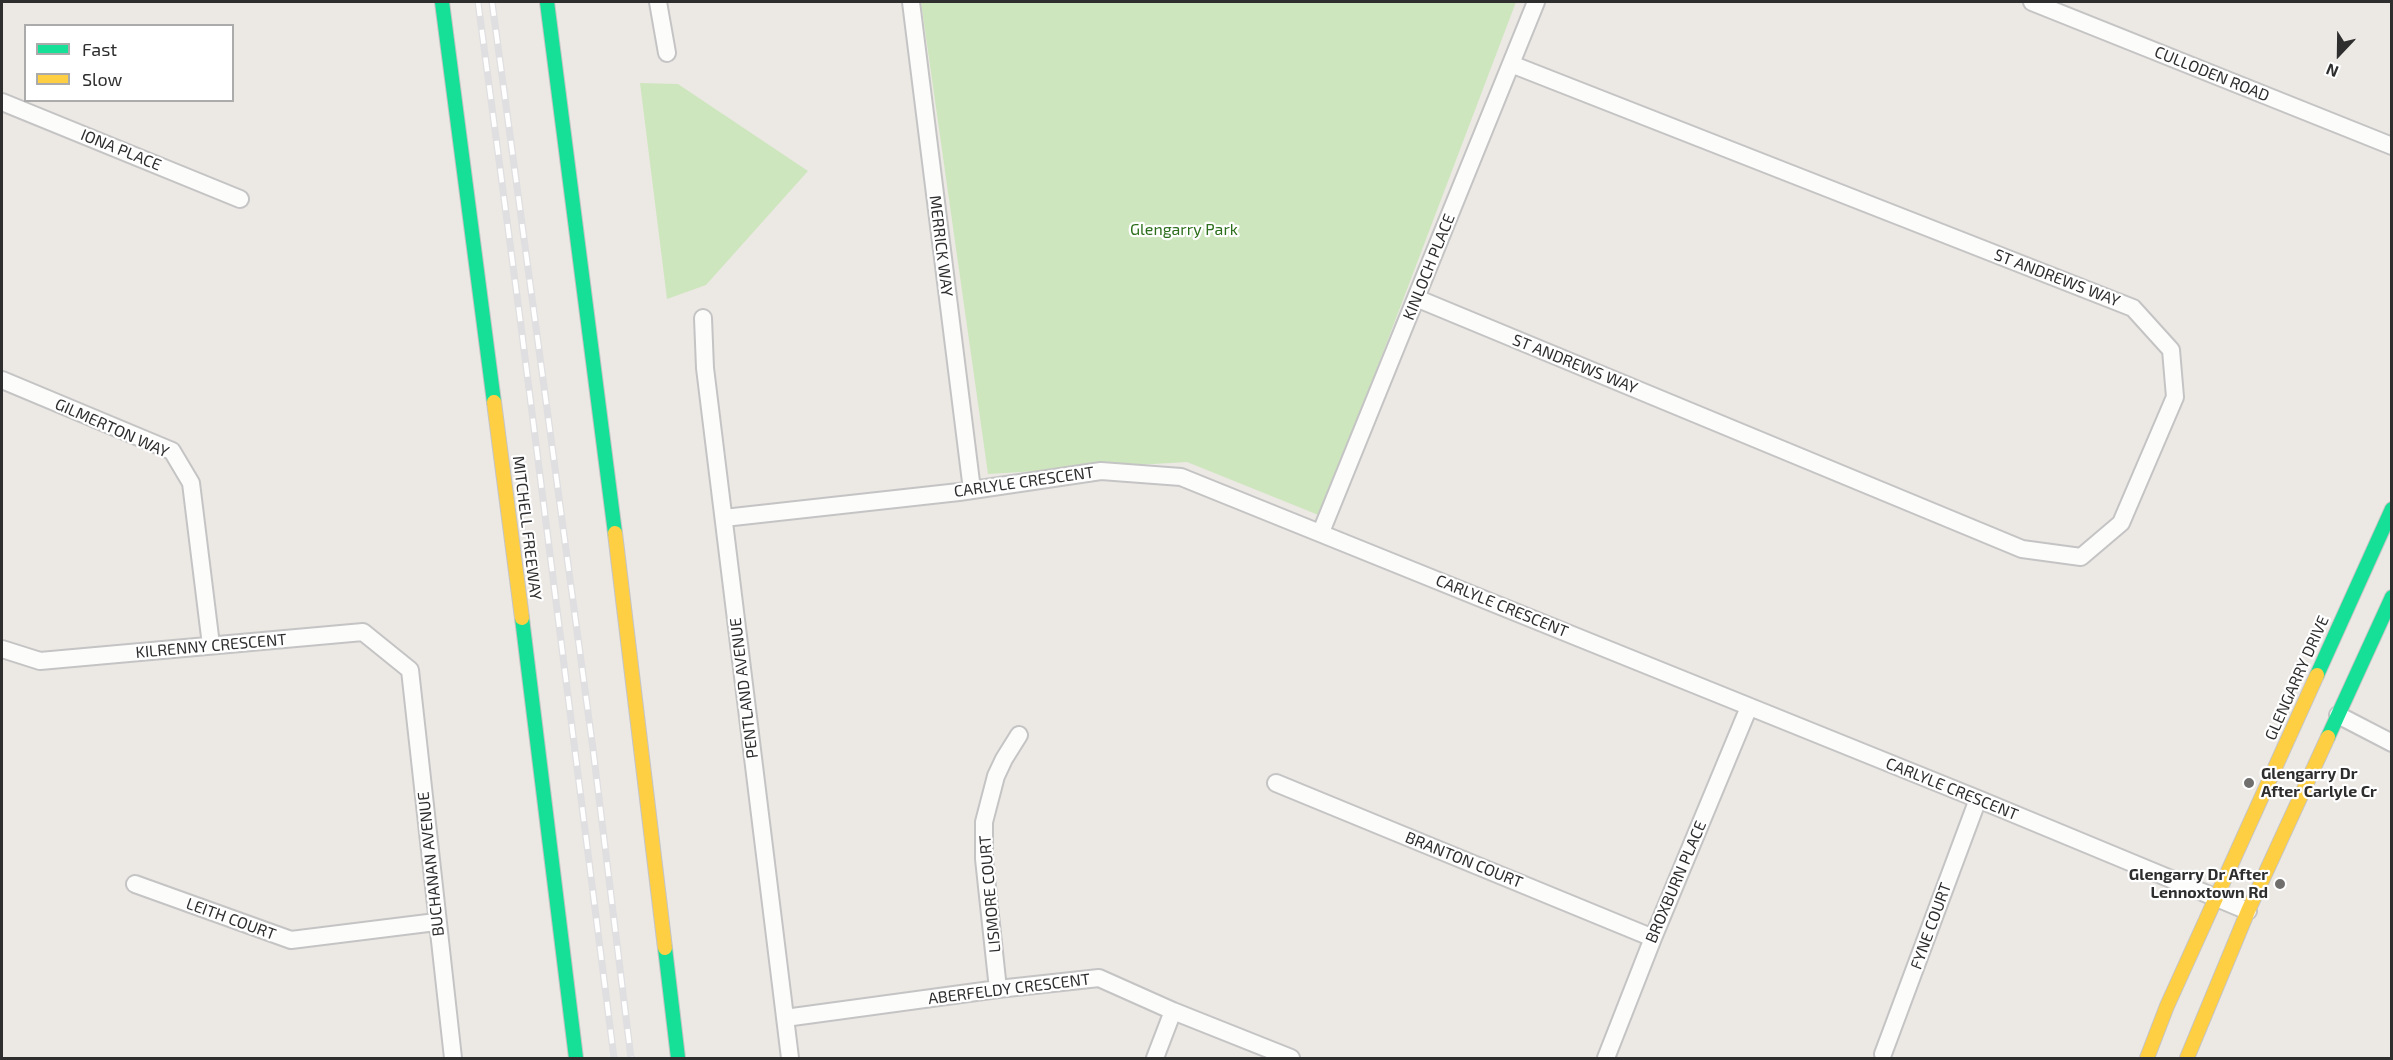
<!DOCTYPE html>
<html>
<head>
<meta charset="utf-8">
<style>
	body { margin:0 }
	#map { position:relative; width:2393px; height:1060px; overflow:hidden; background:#ece8e4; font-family:"Exo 2",sans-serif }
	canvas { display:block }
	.frame { position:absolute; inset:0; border:3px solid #2e2e2e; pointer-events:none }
	.legend { position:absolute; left:24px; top:24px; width:210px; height:78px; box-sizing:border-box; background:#fff; border:2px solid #ababab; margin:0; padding:8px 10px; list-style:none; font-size:18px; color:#2e2e2e }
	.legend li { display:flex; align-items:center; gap:12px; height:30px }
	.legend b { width:30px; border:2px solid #ababab }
	.north { position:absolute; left:2309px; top:24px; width:60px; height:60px; -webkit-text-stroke:4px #fff; paint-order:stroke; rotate:202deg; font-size:16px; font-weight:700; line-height:24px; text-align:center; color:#2e2e2e }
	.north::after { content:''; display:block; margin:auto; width:21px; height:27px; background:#2e2e2e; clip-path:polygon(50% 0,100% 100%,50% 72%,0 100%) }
</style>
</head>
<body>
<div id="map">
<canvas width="2393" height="1060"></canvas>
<div class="frame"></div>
<ul class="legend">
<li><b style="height:8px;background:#16e098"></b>Fast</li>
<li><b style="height:8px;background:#ffcf43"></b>Slow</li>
</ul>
<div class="north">N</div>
</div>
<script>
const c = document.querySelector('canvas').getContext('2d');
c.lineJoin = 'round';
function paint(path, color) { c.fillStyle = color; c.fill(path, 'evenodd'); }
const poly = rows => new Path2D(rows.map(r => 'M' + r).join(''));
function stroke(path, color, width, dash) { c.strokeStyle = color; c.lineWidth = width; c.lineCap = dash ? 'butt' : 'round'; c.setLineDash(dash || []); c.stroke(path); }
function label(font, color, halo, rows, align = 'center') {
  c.font = font + ' "Exo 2",sans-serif'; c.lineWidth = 4.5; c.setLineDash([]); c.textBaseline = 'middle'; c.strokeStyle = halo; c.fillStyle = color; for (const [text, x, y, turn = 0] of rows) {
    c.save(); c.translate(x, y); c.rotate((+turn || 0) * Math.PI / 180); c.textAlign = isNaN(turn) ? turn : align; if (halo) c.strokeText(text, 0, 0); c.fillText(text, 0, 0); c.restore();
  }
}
paint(poly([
	[921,2,1516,2,1321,516,1187,462,988,474],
	[640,83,678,84,808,171,706,285,667,299]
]), '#cee6be');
const street = poly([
	[658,2,667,53],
	[911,2,972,490],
	[2032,2,2392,146],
	[2,102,240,199],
	[1416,298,2022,549,2081,557,2121,523,2175,397,2171,350,2133,308,1511,64],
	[703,318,705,368,790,1058],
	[2,380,172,451,191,483,211,645],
	[724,518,959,492,1101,471,1181,477,1978,799,2248,911],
	[1321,532,1536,2],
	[2,649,40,661,363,632,410,670,453,1058],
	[2338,715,2392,743],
	[1276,783,1653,938],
	[135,884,291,940,436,922],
	[998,989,984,859,984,822,996,776,1004,759,1019,735],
	[785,1018,998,989,1099,978,1173,1011,1291,1058],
	[1883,1054,1978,799],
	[1155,1058,1173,1011],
	[1606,1058,1653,938,1749,707]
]);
const fast = poly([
	[442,2,494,402],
	[547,2,615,533],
	[522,618,576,1058],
	[2317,675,2392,509],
	[2328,737,2392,597],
	[665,948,678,1058]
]);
const slow = poly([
	[494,402,522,618],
	[615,533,665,948],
	[2147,1058,2167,1006,2317,675],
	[2187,1058,2248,911,2328,737]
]);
stroke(street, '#c5c4c5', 20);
stroke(fast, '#c5c4c5', 16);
stroke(slow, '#c5c4c5', 16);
stroke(street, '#fcfcfb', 16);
stroke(fast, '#16e098', 14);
stroke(slow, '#ffcf43', 14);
const rail = poly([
	[478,2,521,326,614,1058],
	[492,2,593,749,631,1058]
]);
stroke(rail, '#dfdfe1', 7);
stroke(rail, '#fff', 4.5, [14]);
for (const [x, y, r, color] of [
	[2249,783,6,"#706f6e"],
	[2280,884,6,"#706f6e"]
]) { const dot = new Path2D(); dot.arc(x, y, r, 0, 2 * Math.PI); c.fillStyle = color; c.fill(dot); stroke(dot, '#fff', 2); }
label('16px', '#2e2e2e', '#fff', [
	["CULLODEN ROAD",2212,74,22],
	["IONA PLACE",121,150,22],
	["MERRICK WAY",941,246,83],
	["KINLOCH PLACE",1429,267,-68],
	["ST ANDREWS WAY",2057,278,21],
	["ST ANDREWS WAY",1575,364,22],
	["GILMERTON WAY",112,428,24],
	["CARLYLE CRESCENT",1024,482,-8],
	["MITCHELL FREEWAY",527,528,83],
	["CARLYLE CRESCENT",1502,606,22],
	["KILRENNY CRESCENT",211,646,-5],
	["GLENGARRY DRIVE",2297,678,-66],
	["PENTLAND AVENUE",744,688,-97],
	["CARLYLE CRESCENT",1952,789,22],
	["BRANTON COURT",1464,860,22],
	["BUCHANAN AVENUE",431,864,-96],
	["BROXBURN PLACE",1676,882,-67],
	["LISMORE COURT",990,894,-95],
	["LEITH COURT",231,919,20],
	["FYNE COURT",1931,926,-70],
	["ABERFELDY CRESCENT",1009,989,-7]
]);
label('16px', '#2c6e1b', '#fff', [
	["Glengarry Park",1184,230]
]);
label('bold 16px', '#2e2e2e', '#fff', [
	["Glengarry Dr",2261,774],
	["After Carlyle Cr",2261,792],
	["Glengarry Dr After",2268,875,"right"],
	["Lennoxtown Rd",2268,893,"right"]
], 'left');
</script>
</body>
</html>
